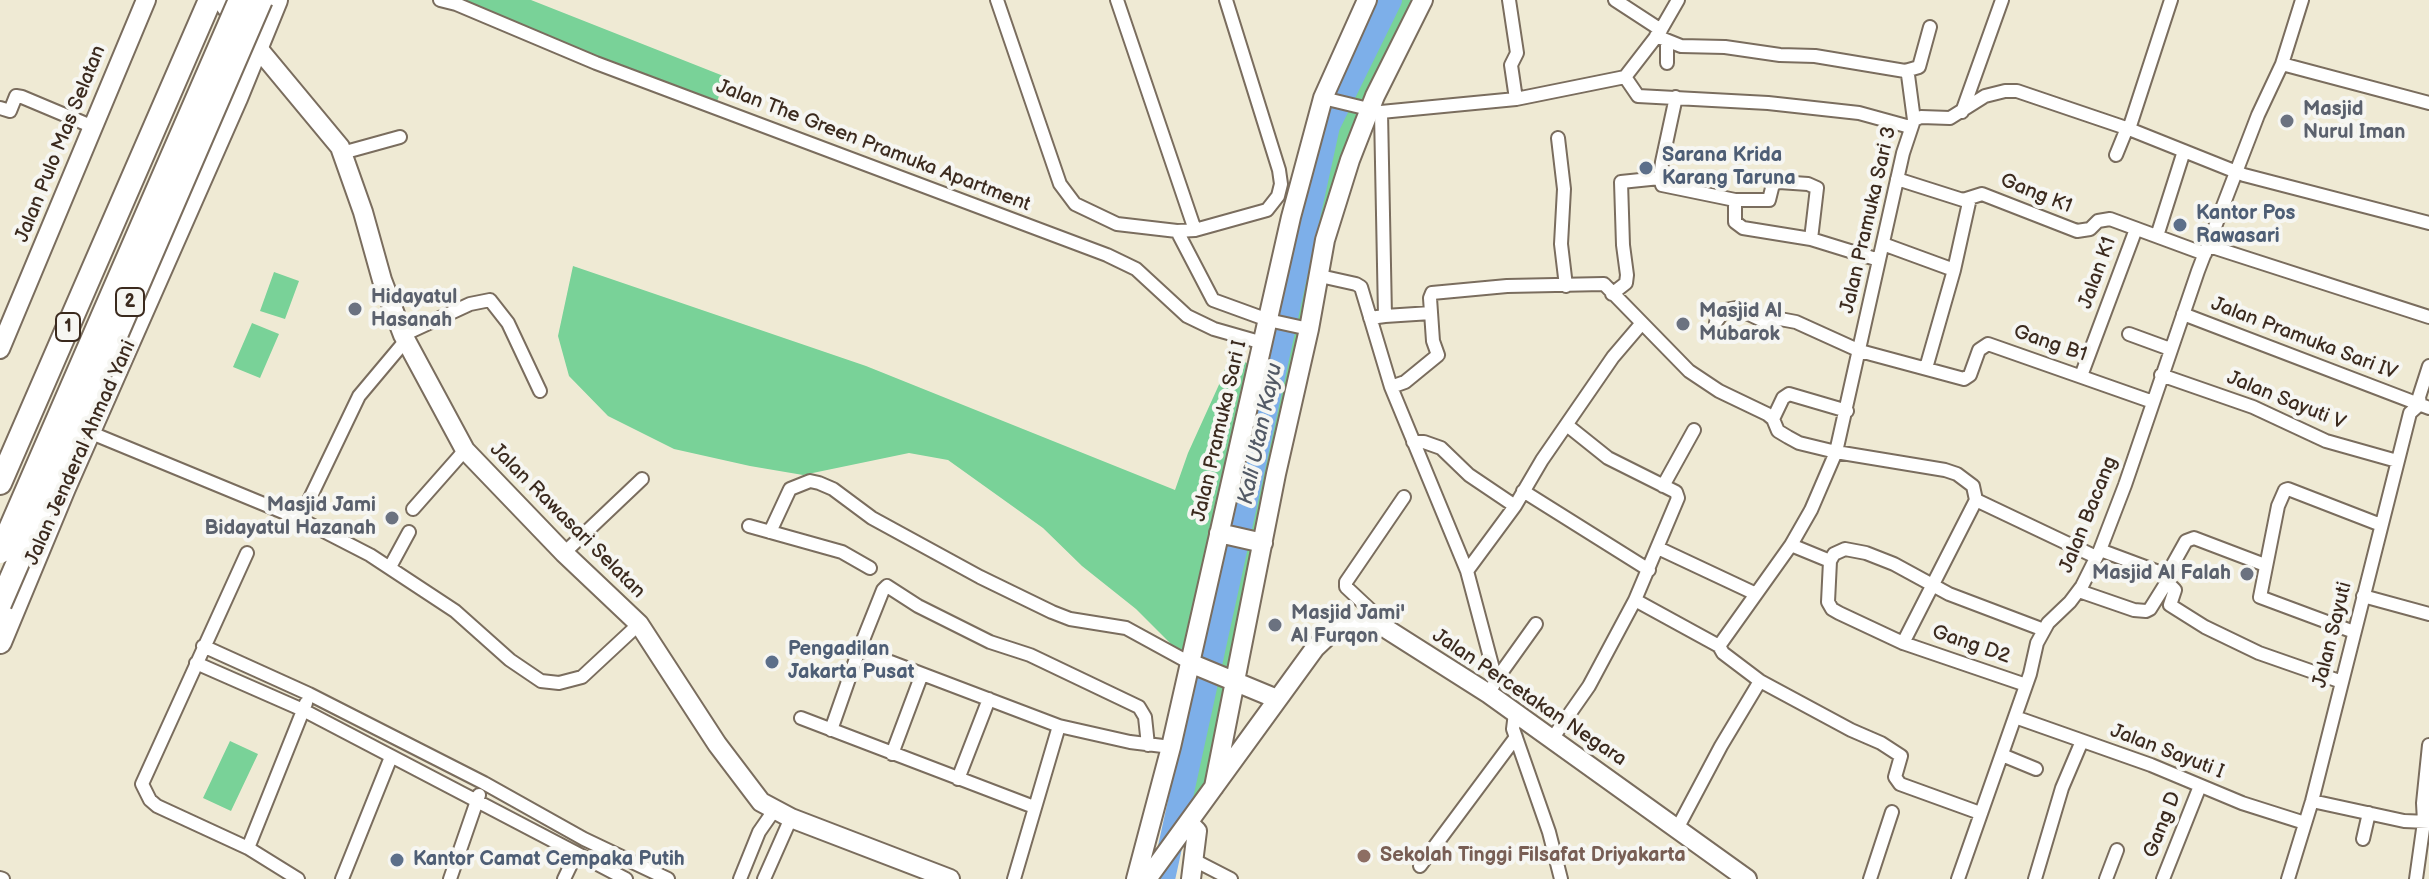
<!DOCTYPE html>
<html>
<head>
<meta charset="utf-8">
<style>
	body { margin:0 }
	canvas { display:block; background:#efead4 }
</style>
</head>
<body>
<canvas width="2429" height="879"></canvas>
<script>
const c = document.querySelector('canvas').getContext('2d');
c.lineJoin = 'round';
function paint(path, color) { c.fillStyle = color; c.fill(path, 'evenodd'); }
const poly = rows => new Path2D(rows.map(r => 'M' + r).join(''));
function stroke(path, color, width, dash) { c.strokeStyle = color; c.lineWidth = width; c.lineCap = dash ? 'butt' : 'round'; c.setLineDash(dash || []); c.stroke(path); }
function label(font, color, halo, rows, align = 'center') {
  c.font = font + ' "Balsamiq Sans",sans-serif'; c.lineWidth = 8; c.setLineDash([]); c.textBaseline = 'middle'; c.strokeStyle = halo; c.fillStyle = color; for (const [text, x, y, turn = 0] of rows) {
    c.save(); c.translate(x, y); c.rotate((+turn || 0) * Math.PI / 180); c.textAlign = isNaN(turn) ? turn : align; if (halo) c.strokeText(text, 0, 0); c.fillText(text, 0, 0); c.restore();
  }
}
paint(poly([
	[452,0,531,0,726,77,715,107],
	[1367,0,1423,0,1325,240,1202,802,1169,846,1208,669,1190,663,1136,609,1082,566,1043,528,948,460,909,453,803,475,750,466,674,449,608,416,569,376,558,336,573,266,866,366,1175,490,1188,453,1222,378,1229,356,1257,367,1324,95],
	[274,272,299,281,285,319,260,311],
	[252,323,279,334,260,378,233,367],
	[230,741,258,754,231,811,203,798]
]), '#79d298');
stroke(poly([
	[1163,879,1328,126,1390,0]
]), '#7dafe9', 24);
const street = poly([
	[440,0,456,4,596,63,1107,255,1136,269,1187,316,1214,329,1263,343],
	[997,0,1060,184,1075,204,1117,224,1177,231,1195,230,1267,210,1278,196,1281,184,1279,170,1226,0],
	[1117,0,1195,230],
	[1509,0,1517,53,1511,65,1516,99],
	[1615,0,1661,30],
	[1656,36,1681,46,1725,47,1780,55,1815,56,1905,71,1908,75,1914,120],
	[1667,41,1667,63],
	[2282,64,2429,103],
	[1905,71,1919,67,1930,27],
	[1625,77,1638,96,1768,103,1859,113,1910,127],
	[1625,77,1659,33,1678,0],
	[1676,97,1662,162,1660,178,1662,185,1735,200],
	[1323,98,1381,112,1516,99,1625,77],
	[0,108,10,111,16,96,22,97,91,126],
	[1962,112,2002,0],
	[2129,129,2171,0],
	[1558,138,1564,189,1561,244,1566,286],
	[342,153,400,137],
	[2116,155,2127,128],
	[1897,179,1963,200,1982,194,2077,231,2090,229,2098,221,2110,219,2205,254],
	[1177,231,1213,300,1268,320,1309,329],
	[2157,236,2184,151],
	[1811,239,1817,188,1808,184,1779,182,1773,184,1769,200,1735,200,1735,222,1743,228,1811,239,1879,260],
	[1883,244,1954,270],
	[2209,246,2429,317],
	[1320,276,1356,284,1361,287,1391,387,1467,571,1496,680,1489,694],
	[1612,294,1626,283,1627,275,1623,245,1621,182,1660,178],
	[2183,314,2429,408],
	[1385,316,1431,313],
	[1370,318,1385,316,1381,112],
	[1716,322,1725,310,1736,308,1768,323,1780,319,1796,322,1860,351,1964,379,1970,375,1979,350,1988,344,2153,402],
	[2129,334,2170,349],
	[403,335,470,304,490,300,508,323,540,391],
	[1926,368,1954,270,1970,198],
	[2161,375,2253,407,2326,441,2397,461],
	[2081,376,2136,229],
	[1391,387,1405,382,1438,355,1433,341,1430,298,1432,293,1507,286,1604,284,1689,371,1719,391,1767,414,1773,419,1778,431,1788,437,1799,443,1836,452,1945,470,1957,474,1973,486,1976,500,1903,643],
	[2420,404,2419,397,2429,366],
	[1773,419,1783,398,1789,394,1847,411],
	[89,432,300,519,370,555,455,611,510,660,541,681,559,683,582,677,639,624],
	[1413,442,1424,442,1441,448,1469,475,1515,506],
	[1663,486,1694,430],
	[1523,491,1649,570],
	[1976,500,2096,557],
	[413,509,465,450],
	[300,519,359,396,406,340],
	[749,526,842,552,870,568],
	[770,532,790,489,810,481,819,483,833,489,872,518,980,577,1052,612,1070,619,1126,628,1190,663],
	[1791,545,1830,561,1828,602,1832,609,1839,613,1903,643,2026,685],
	[1658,548,1756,594],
	[2100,550,2167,575,2186,541,2194,538,2265,565],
	[247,553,142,784,150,800,157,806,248,848,298,879],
	[564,553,642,479],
	[1830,561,1834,554,1845,549,1866,553,1894,564,1949,594,2044,630],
	[390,567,409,532],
	[1467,571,1515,506,1542,460,1613,357,1642,323],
	[2079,591,2134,610,2146,611,2150,609,2165,585,2172,587,2175,590,2170,605,2205,627,2259,653,2342,682],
	[2363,596,2429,614],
	[1635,600,1719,646,1723,653,1760,681,1851,730,1881,743,1901,756,1895,777,1900,784,1980,813],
	[1385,628,1378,617,1346,587,1346,582,1404,497],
	[2354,632,2260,597,2278,506,2285,490,2288,489,2381,525],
	[203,646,309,694,484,783,584,839,668,879],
	[1719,646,1791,545,1811,510,1836,452,1903,153,1914,120,1921,117,1950,118,1985,96,2005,91,2017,91,2129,129,2244,175,2429,223],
	[859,650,1059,726,1130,742,1171,747],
	[196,663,303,710,626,879],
	[1496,680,1536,624],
	[1515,713,1513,729,1549,832,1561,879],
	[2015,717,2151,765,2242,803,2305,823],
	[801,718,1034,807],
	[831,730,859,650,883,590,887,586,918,606,990,642,1030,655,1139,707,1145,717,1148,745],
	[1552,739,1589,686,1635,600,1678,498,1676,492,1608,458,1568,426],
	[892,754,922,674],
	[2002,755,2036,769],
	[958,779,989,699],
	[2312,801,2404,821,2429,822],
	[1678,827,1721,746,1760,681],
	[2363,839,2369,813],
	[248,848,306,703],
	[1194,860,1231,879],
	[1420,866,1516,737],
	[0,878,3,879],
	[342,879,391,757],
	[450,879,479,795],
	[564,879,576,854],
	[740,879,759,832,775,809],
	[764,879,791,818],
	[1014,879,1059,726],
	[1870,879,1892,812],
	[1958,879,2030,674,2037,643,2048,623,2070,602,2082,586,2100,550,2125,485,2198,271,2258,115,2282,64,2302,0],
	[2035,879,2062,788,2082,741],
	[2106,879,2117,850],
	[2163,879,2200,786],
	[2288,879,2312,801,2410,413,2420,404],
	[2416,879,2424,822,2423,803,2429,745]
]);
const secondary = poly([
	[221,0,242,29,340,147,363,212,382,280,403,335,465,450,564,553,639,624,717,744,761,802,791,818,950,879],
	[0,349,146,0],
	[1219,533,1263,543],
	[1190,663,1277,699],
	[1214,787,1276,474,1309,329,1325,240,1350,160,1375,96,1423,0],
	[1189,823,1197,831,1191,879],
	[1136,879,1171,747,1291,217,1323,98,1367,0],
	[1147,879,1315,648,1333,631,1363,625,1385,628,1489,694,1747,879]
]);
const highway = poly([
	[0,483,210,0],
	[0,642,64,488,236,98,276,0]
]);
stroke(street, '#7a6d5e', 16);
stroke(secondary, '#7a6d5e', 22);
stroke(highway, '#7a6d5e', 26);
stroke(street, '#fff', 12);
stroke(secondary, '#fff', 18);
stroke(highway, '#fff', 22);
const highwayBridge = poly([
	[0,552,240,0],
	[0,604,261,0]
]);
stroke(highwayBridge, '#7a6d5e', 26, []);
stroke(highwayBridge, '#fff', 22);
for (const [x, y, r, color] of [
	[2287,121,8,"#6b7280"],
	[1646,168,8,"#5c6f8a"],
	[2180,225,8,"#5c6f8a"],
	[355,309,8,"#6b7280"],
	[1683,324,8,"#6b7280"],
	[392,518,8,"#6b7280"],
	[2247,574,8,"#6b7280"],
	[1275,625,8,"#6b7280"],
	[772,662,8,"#5c6f8a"],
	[1364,856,8,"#8d6e63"],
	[397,860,8,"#5c6f8a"]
]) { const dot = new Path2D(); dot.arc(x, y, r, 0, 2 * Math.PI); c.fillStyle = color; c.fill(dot); stroke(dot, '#f6f6f2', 3); }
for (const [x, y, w] of [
	[130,302,28],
	[68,327,24]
]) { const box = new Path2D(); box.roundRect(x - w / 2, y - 14, w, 28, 6); c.fillStyle = '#f6f6f2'; c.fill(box); stroke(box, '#3b2a1e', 2); }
label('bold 18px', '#3b2a1e', null, [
	["2",130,302],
	["1",68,327]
]);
label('bold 20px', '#5b616d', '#f6f6f2', [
	["Masjid",2303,110],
	["Nurul Iman",2303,133],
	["Hidayatul",371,298],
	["Hasanah",371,321],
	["Masjid Al",1699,312],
	["Mubarok",1699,335],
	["Masjid Jami",376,506,"right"],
	["Bidayatul Hazanah",376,529,"right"],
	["Masjid Al Falah",2231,574,"right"],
	["Masjid Jami'",1291,614],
	["Al Furqon",1291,637]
], 'left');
label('20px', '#3b2a1e', '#f6f6f2', [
	["Jalan Pulo Mas Selatan",61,144,-68],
	["Jalan The Green Pramuka Apartment",873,146,21],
	["Gang K1",2036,194,22],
	["Jalan Pramuka Sari 3",1869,220,-77],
	["Jalan K1",2098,273,-70],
	["Jalan Pramuka Sari IV",2304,339,21],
	["Gang B1",2050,344,19],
	["Jalan Sayuti V",2286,401,22],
	["Jalan Pramuka Sari I",1220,431,-77],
	["Jalan Jenderal Ahmad Yani",81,453,-66],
	["Jalan Bacang",2089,515,-68],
	["Jalan Rawasari Selatan",567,521,45],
	["Jalan Sayuti",2333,635,-76],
	["Gang D2",1971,645,19],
	["Jalan Percetakan Negara",1529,698,34],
	["Jalan Sayuti I",2167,752,21],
	["Gang D",2163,825,-68]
]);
label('bold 20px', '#4e5e75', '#f6f6f2', [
	["Sarana Krida",1662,156],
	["Karang Taruna",1662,179],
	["Kantor Pos",2196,214],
	["Rawasari",2196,237],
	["Pengadilan",788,650],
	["Jakarta Pusat",788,673],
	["Kantor Camat Cempaka Putih",413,860]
], 'left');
label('bold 20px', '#785e54', '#f6f6f2', [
	["Sekolah Tinggi Filsafat Driyakarta",1380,856]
], 'left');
label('italic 22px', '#525965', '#f6f6f2', [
	["Kali Utan Kayu",1261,434,-78]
]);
</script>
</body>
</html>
